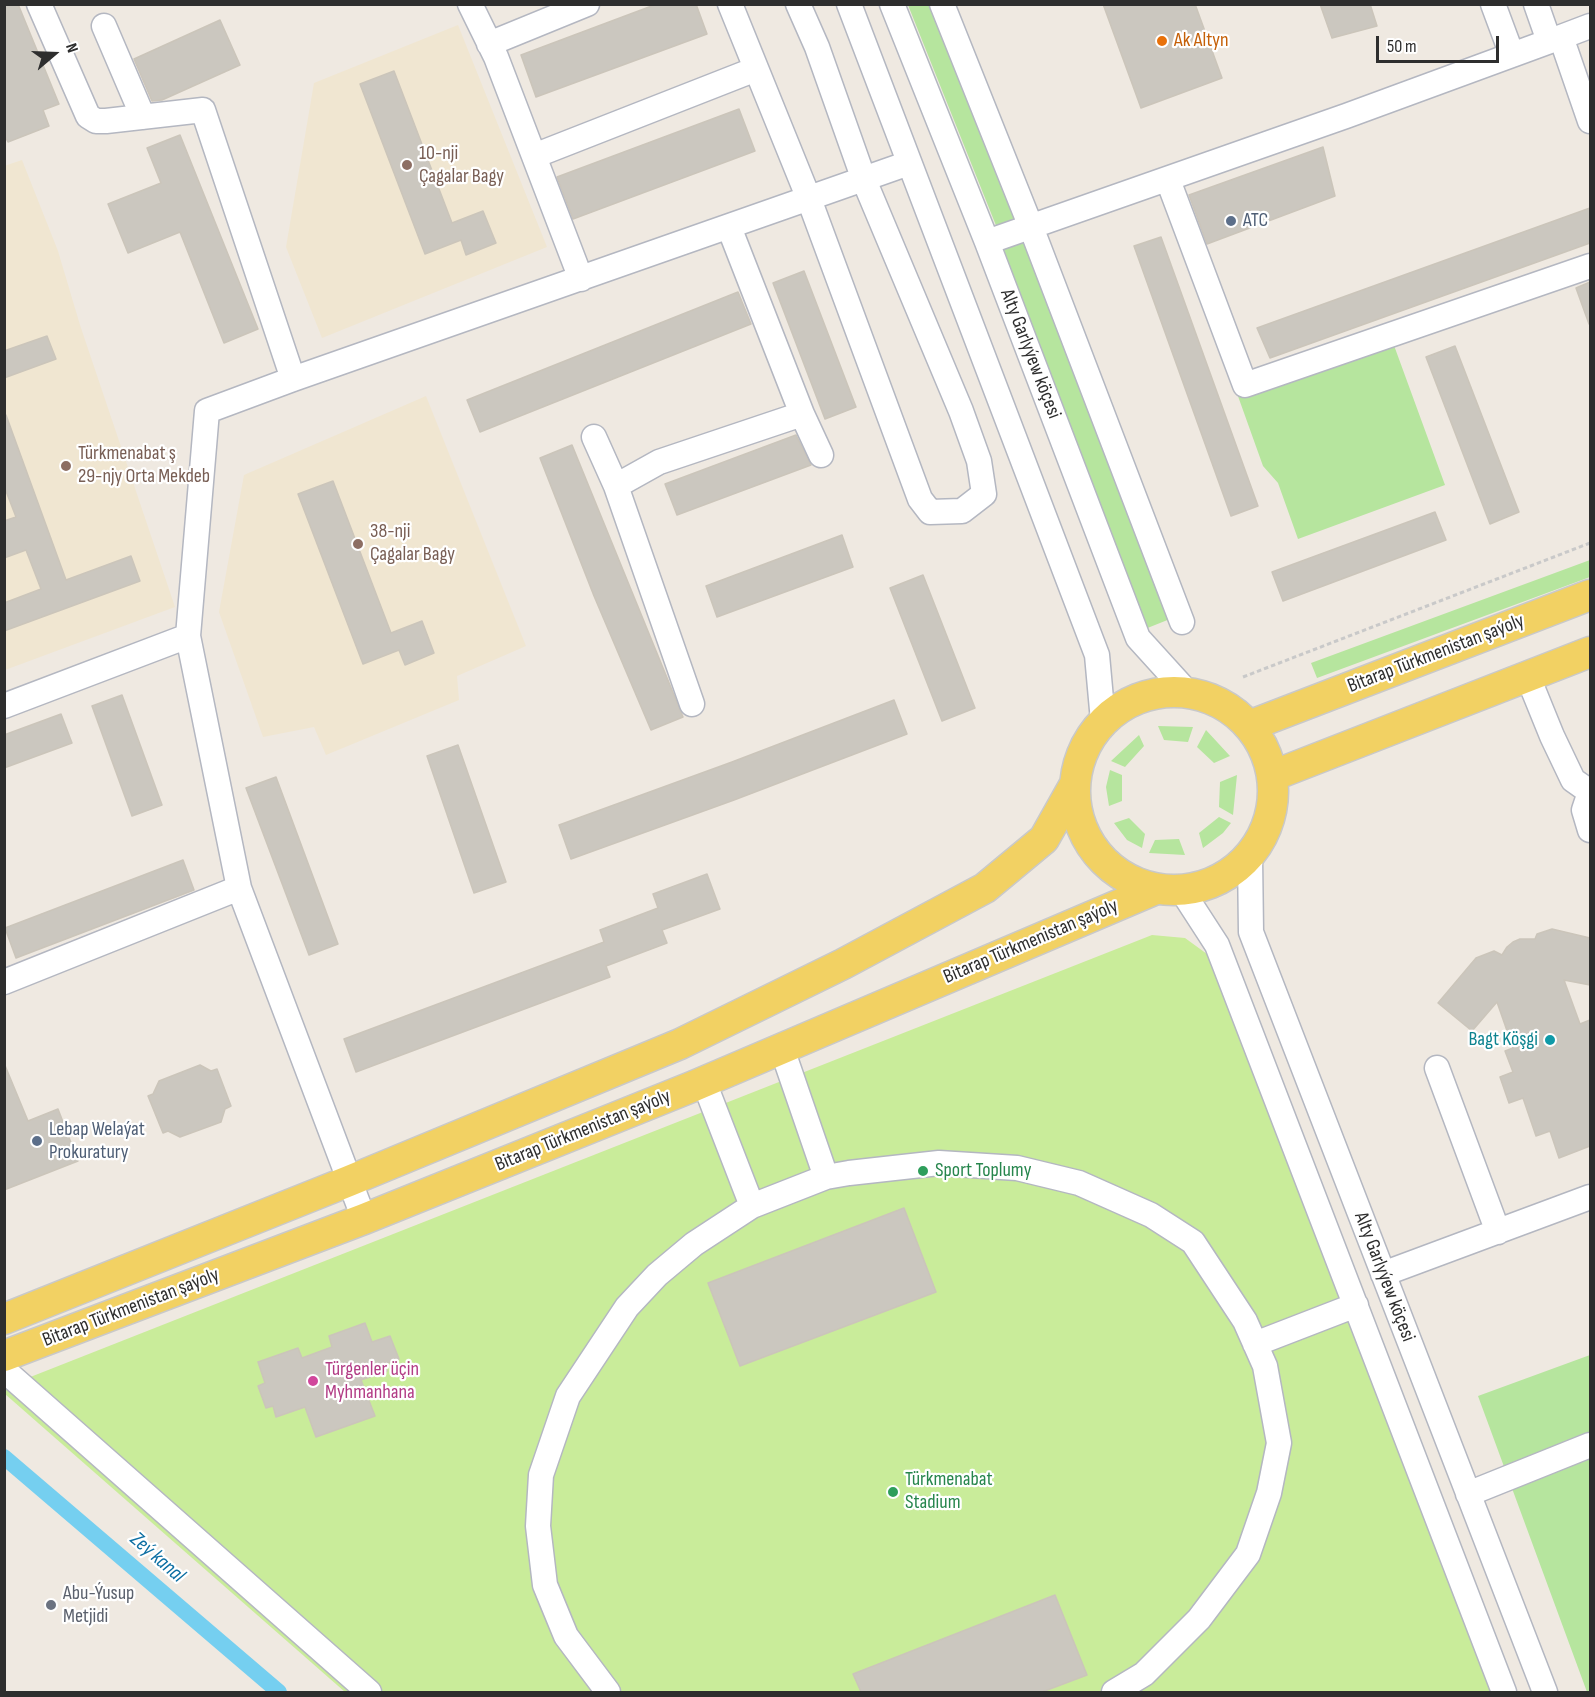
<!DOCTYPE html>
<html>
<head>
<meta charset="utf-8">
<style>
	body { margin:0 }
	#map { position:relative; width:1595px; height:1697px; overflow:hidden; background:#efe9e1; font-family:"Sofia Sans Condensed",sans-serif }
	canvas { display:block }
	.frame { position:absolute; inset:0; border:6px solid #2e2e2e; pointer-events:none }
	.north { position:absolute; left:24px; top:24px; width:60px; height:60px; -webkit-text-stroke:4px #fff; paint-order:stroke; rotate:71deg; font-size:16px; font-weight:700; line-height:24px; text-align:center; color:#2e2e2e }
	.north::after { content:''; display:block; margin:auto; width:21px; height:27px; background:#2e2e2e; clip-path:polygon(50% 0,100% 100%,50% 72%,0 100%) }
	.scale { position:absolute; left:1376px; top:36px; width:123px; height:27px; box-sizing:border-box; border:3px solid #2e2e2e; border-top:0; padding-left:8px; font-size:18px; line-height:21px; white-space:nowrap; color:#2e2e2e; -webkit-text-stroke:4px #fff; paint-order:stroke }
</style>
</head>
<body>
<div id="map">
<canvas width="1595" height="1697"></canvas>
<div class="frame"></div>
<div class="north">N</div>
<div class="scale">50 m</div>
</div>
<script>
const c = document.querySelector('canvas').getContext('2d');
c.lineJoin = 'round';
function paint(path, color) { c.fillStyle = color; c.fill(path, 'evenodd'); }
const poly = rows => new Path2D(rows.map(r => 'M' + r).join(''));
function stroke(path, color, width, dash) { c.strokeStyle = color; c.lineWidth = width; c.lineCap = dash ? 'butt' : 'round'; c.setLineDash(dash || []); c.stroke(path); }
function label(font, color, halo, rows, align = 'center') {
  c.font = font + ' "Sofia Sans Condensed",sans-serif'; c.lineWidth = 4.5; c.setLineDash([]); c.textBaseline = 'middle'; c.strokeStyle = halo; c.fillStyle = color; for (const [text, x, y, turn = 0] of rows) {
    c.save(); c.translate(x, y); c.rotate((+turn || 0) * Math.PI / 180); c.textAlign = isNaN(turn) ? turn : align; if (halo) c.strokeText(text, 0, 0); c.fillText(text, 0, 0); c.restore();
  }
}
paint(poly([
	[458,25,547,247,322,338,286,247,314,83],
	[22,160,58,251,80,325,175,607,5,670,4,166],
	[426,396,526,646,457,676,459,700,326,755,314,727,263,737,219,612,244,475]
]), '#f0e6d1');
paint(poly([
	[908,5,930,5,1015,220,997,228],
	[1025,237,1170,619,1145,629,1001,247],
	[1388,329,1445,485,1298,539,1278,483,1263,466,1234,385],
	[1590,560,1590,577,1317,678,1311,663],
	[1158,726,1193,727,1188,742,1164,740],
	[1206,730,1230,756,1214,763,1197,747],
	[1139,735,1144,746,1125,767,1111,761],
	[1110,770,1122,775,1122,801,1109,806,1106,787],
	[1237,775,1233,815,1219,807,1220,782],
	[1219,817,1231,823,1223,833,1203,848,1199,833],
	[1129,818,1145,834,1142,848,1127,840,1114,823],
	[1179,839,1185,855,1149,853,1155,840],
	[1590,1355,1590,1692,1587,1692,1478,1396]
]), '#b6e59e');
paint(poly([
	[1152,935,1185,938,1207,954,1494,1692,345,1692,5,1394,5,1387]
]), '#c9ec9a');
stroke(poly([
	[4,1457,279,1692]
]), '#75cff0', 16);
const building = poly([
	[4,4,18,4,59,104,43,110,49,126,8,142,4,135,4,4],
	[657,4,696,4,707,34,536,97,521,55,657,4],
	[1103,4,1195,4,1222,78,1141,108,1103,4],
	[1320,4,1370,4,1377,26,1332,38,1320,4],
	[220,20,240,65,162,100,152,101,134,59,220,20],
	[394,71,452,223,483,211,496,243,466,255,461,240,425,254,360,84,394,71],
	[739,109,755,151,573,219,557,177,739,109],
	[180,135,258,329,224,343,180,232,128,253,108,204,161,183,147,148,180,135],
	[1323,147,1335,196,1207,244,1189,195,1323,147],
	[1590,208,1590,243,1270,358,1257,328,1590,208],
	[1161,237,1258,506,1231,516,1134,246,1161,237],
	[804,271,856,407,825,419,773,283,804,271],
	[1590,282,1590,323,1589,324,1576,288,1590,282],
	[738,292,751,324,480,432,467,400,738,292],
	[47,336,56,359,4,378,4,351,47,336],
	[1455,346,1519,512,1490,524,1426,357,1455,346],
	[6,415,66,580,131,556,140,581,4,631,4,603,41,589,26,550,4,558,4,521,16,517,4,486,4,416,6,415],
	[796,435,811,465,677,515,665,484,796,435],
	[572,445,683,717,651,730,594,596,540,458,572,445],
	[333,481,391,633,422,621,434,653,405,665,399,650,363,664,298,494,333,481],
	[1435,512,1446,540,1283,601,1272,572,1435,512],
	[842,535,853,567,717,617,706,586,842,535],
	[923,575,975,708,942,721,890,588,923,575],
	[122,695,162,805,132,816,92,706,122,695],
	[894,700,907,734,734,800,571,859,559,825,732,762,894,700],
	[61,714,72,743,4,768,4,735,61,714],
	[458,745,506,882,474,893,427,756,458,745],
	[276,777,338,944,309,955,246,788,276,777],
	[183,860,194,890,16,958,5,928,183,860],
	[707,874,720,909,662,930,667,943,606,966,610,977,356,1072,344,1039,604,942,600,930,658,908,653,894,707,874],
	[1552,929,1590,938,1590,985,1564,980,1580,1024,1590,1020,1590,1146,1559,1158,1550,1131,1536,1136,1523,1098,1509,1103,1500,1077,1513,1072,1505,1051,1513,1048,1497,1002,1472,1031,1438,1003,1476,958,1494,951,1502,955,1507,947,1513,942,1520,939,1535,939,1537,934,1552,929],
	[4,1063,28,1121,58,1109,78,1161,4,1190,4,1063],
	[200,1065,211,1071,217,1069,231,1106,225,1109,221,1122,180,1137,168,1131,163,1133,148,1096,153,1094,159,1081,200,1065],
	[904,1208,936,1292,740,1366,708,1283,904,1208],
	[365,1323,372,1342,390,1336,399,1359,385,1364,387,1371,361,1380,375,1416,316,1437,305,1407,276,1417,273,1406,266,1408,258,1386,265,1383,258,1362,298,1348,302,1358,332,1347,329,1336,365,1323],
	[1055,1595,1087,1675,1042,1692,861,1692,853,1674,1055,1595]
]);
paint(building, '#cbc7bf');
stroke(building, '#cbc5ba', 1.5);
const minor = poly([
	[39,4,88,116,96,121,106,121,203,110,293,379],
	[470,4,496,57,581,279],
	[730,4,809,199,920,499,930,512,962,511,984,494,979,461,961,411,864,180,817,47,798,4],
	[849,4,1097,655,1103,721],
	[892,4,987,242,1138,638,1187,692],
	[942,4,1031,227,1182,622],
	[1493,4,1512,55],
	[1536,4,1549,41],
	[104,26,143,117],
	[1590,26,1561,37,1590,121],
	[489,44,587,4],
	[534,156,756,69],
	[1168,180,1245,385,1590,266],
	[729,227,802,414,821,455],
	[987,242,1346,116,1561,37],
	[594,437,616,486,692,704],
	[616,486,659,462,802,414],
	[1528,677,1552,736,1573,780,1590,792],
	[4,706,188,636],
	[1590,792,1584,810,1590,830],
	[1250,857,1251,932,1545,1692],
	[1182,891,1217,945,1504,1692],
	[4,982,239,888],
	[782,1049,826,1177,849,1173,939,1163,1017,1168,1079,1183,1151,1215,1193,1242,1245,1321,1265,1366,1279,1443,1269,1493,1248,1554,1199,1619,1144,1674,1114,1692],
	[1437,1068,1498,1232],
	[752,1206,826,1177],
	[364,1219,239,888,188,636,207,411,293,379,909,163],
	[1383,1274,1590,1197],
	[1255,1344,1356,1305],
	[4,1370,369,1692],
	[1468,1494,1590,1445],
	[608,1692,566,1636,545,1585,538,1526,541,1475,568,1396,627,1307,657,1275,694,1244,752,1206,704,1082]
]);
const major = poly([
	'1075 791a99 99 0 1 1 198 0a99 99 0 1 1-198 0Z',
	[1249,726,1590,595],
	[1272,776,1590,652],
	[4,1319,349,1181,680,1044,843,964,985,888,1044,839,1075,784],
	[4,1356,364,1219,694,1086,1156,889]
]);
stroke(minor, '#b4b7c1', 27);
stroke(major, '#c9c9c9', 33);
stroke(poly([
	[1243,677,1590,543]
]), '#c9c9c9', 3, [4.5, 3]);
stroke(minor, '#fff', 24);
stroke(major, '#f2d163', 30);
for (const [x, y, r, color] of [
	[1162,41,6,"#e8710a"],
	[407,165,6,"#8d6e63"],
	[1231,221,6,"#5c6f8a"],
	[66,466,6,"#8d6e63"],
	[358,544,6,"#8d6e63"],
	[1550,1040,6,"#0f9aa8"],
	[37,1141,6,"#5c6f8a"],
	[923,1171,6,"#2e9e5b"],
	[313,1381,6,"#d1479c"],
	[893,1492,6,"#2e9e5b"],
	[51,1605,6,"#6b7280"]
]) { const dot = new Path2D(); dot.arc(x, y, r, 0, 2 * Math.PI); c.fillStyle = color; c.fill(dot); stroke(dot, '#fff', 2); }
label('20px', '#c56008', '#fff', [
	["Ak Altyn",1174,41]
], 'left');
label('20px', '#785e54', '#fff', [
	["10-nji",419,154],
	["Çagalar Bagy",419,177],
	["Türkmenabat ş",78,454],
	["29-njy Orta Mekdeb",78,477],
	["38-nji",370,532],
	["Çagalar Bagy",370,555]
], 'left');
label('20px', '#4e5e75', '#fff', [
	["АТС",1243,221],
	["Lebap Welaýat",49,1130],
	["Prokuratury",49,1153]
], 'left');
label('20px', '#2e2e2e', '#fff', [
	["Alty Garlyýew köçesi",1030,354,69],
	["Bitarap Türkmenistan şaýoly",1436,654,-21],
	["Bitarap Türkmenistan şaýoly",1031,942,-23],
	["Bitarap Türkmenistan şaýoly",583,1131,-22],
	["Alty Garlyýew köçesi",1384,1277,69],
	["Bitarap Türkmenistan şaýoly",131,1308,-21]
]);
label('20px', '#0d838f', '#fff', [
	["Bagt Köşgi",1538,1040]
], 'right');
label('20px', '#27864d', '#fff', [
	["Sport Toplumy",935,1171],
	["Türkmenabat",905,1480],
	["Stadium",905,1503]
], 'left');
label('20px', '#b23c85', '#fff', [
	["Türgenler üçin",325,1370],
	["Myhmanhana",325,1393]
], 'left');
label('20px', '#5b616d', '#fff', [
	["Abu-Ýusup",63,1594],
	["Metjidi",63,1617]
], 'left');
label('italic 21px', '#0d6fa3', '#fff', [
	["Zeý kanal",157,1558,41]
]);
</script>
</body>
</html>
